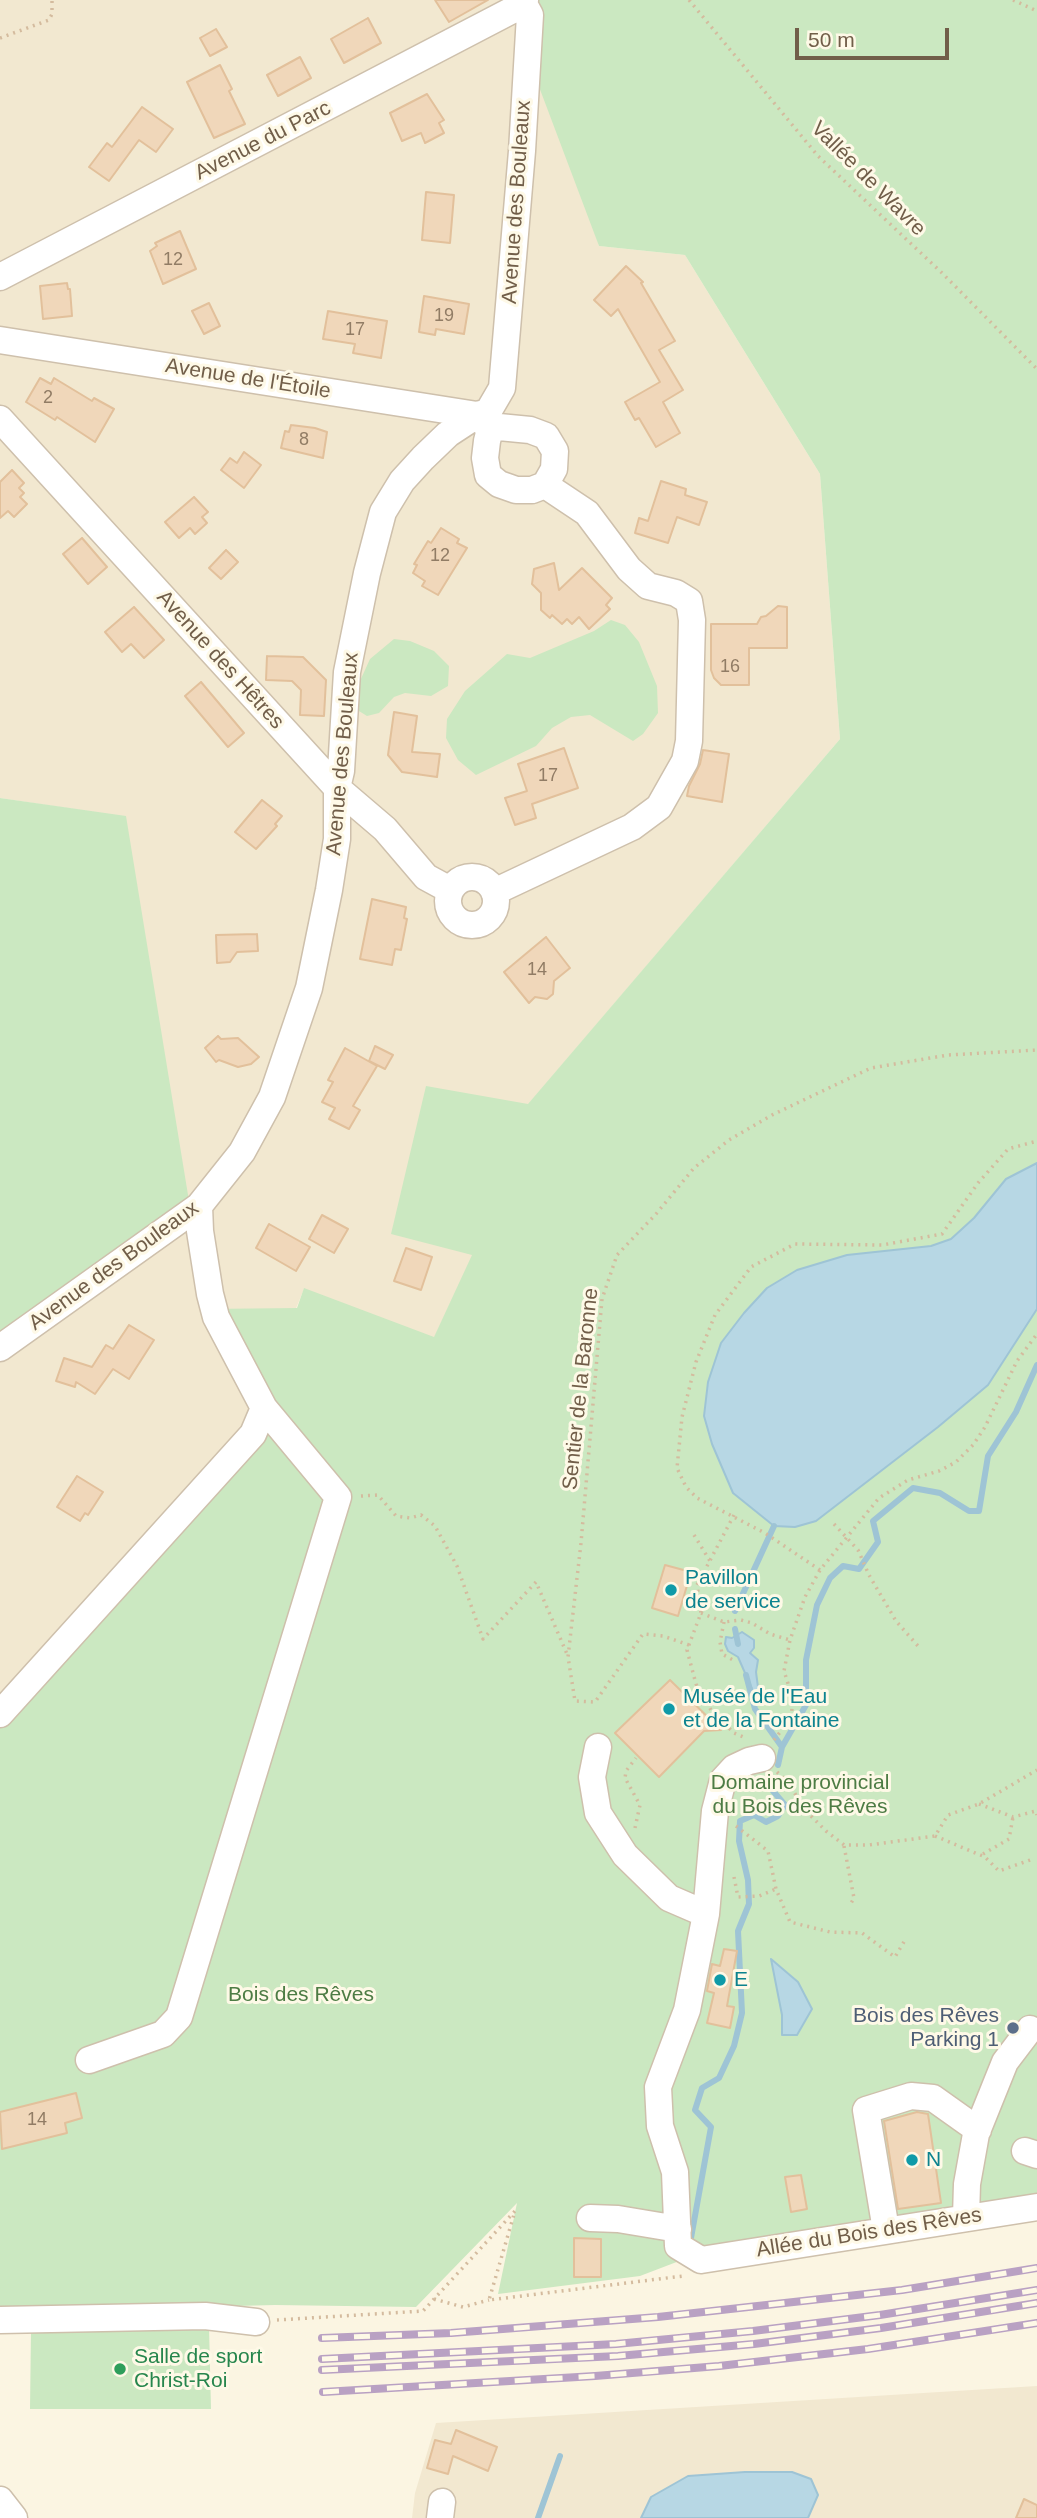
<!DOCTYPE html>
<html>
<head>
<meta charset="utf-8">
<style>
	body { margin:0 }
	#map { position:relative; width:1037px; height:2518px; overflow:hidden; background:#fbf5e2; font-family:Arial,sans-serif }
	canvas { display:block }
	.scale { position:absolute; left:795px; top:28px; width:154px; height:32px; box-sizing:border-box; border:4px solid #715e49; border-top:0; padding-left:9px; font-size:21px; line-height:24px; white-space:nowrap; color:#715e49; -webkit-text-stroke:5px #fef9e7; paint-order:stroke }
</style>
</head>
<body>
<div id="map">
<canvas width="1037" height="2518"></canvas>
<div class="scale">50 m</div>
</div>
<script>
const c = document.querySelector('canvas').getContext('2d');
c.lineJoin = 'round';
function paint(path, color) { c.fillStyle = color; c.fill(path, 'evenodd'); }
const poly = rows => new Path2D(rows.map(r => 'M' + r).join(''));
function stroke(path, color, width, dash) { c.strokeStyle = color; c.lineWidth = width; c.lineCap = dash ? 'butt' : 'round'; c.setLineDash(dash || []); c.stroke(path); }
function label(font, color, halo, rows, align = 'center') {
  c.font = font + ' Arial,sans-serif'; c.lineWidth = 6; c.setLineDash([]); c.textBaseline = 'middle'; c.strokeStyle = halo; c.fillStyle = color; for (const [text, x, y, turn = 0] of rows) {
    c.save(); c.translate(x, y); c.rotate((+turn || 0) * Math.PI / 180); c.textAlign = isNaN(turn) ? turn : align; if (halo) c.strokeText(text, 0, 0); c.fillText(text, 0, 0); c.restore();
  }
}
paint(poly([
	[0,0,525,0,599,246,685,255,820,474,840,739,528,1105,473,1255,434,1338,304,1289,245,1432,0,1705,0,1340,126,817,0,798],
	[1037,2386,1037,2518,412,2518,415,2493,436,2423]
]), '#f2e8d0');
paint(poly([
	[525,0,1037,0,1037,2195,708,2250,640,2276,498,2294,517,2203,416,2307,275,2305,0,2312,0,1705,245,1432,256,1410,207,1309,297,1308,304,1288,434,1337,472,1255,391,1234,426,1086,528,1104,840,739,820,474,685,255,599,246,518,31],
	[611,620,625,625,639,642,657,686,658,713,643,734,633,741,590,715,571,717,552,728,536,746,476,775,458,760,446,738,447,719,465,691,507,654,530,658,594,631],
	[394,639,410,641,434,651,449,666,448,686,431,696,405,693,394,697,379,713,367,716,359,711,360,681,370,659],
	[0,798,126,816,189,1201,0,1361],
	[209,2326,211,2409,30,2409,31,2330]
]), '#cbe8c1');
const water = poly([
	[1037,1163,1037,1309,988,1385,938,1427,816,1521,795,1527,774,1526,733,1493,712,1444,704,1416,708,1382,721,1343,744,1313,767,1288,797,1270,847,1255,931,1246,951,1239,974,1218,1006,1179,1037,1163],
	[742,1632,754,1640,754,1648,750,1653,758,1660,756,1672,759,1695,756,1698,738,1657,728,1651,725,1644,726,1637,732,1638,742,1632],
	[771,1959,798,1982,812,2009,797,2035,782,2035,782,2015,771,1959],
	[745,2472,792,2472,811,2479,818,2495,808,2518,641,2518,651,2497,688,2476,745,2472]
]);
paint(water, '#b7d7e4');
stroke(water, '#9ec4d5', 2);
stroke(poly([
	[735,1611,774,1526],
	[735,1629,738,1644],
	[746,1675,755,1709,782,1747,778,1765],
	[782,1747,806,1705,806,1660,817,1605,830,1578,843,1566,859,1569,878,1542,873,1521,913,1488,940,1493,969,1511,979,1511,988,1456,1016,1412,1037,1365],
	[691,2238,711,2127,695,2110,702,2088,719,2078,734,2046,742,2013,738,1931,749,1904,748,1880,739,1841,740,1821,754,1815,766,1822,778,1816,785,1805,773,1791],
	[538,2518,560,2456]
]), '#9ec4d5', 6);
const building = poly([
	[435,0,488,0,449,22,435,0],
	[368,18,381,43,344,63,331,39,368,18],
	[216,29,227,47,210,56,200,38,216,29],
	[300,57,311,78,278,96,267,75,300,57],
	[220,65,232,89,229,91,245,124,214,138,187,82,220,65],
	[427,94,444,120,439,123,444,133,425,143,421,133,402,141,390,113,427,94],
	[142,107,173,129,156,152,139,140,109,181,89,167,107,143,112,147,142,107],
	[426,192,454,195,450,243,422,240,426,192],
	[180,231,196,269,163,284,150,251,157,246,155,243,180,231],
	[626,266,643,282,641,283,675,341,659,350,683,390,663,402,680,433,656,447,639,418,635,420,625,402,660,382,618,309,611,316,594,300,626,266],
	[67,283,68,289,70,289,72,316,43,319,40,286,67,283],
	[424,296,469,304,464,334,436,329,435,335,419,332,424,296],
	[209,303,220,326,204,334,192,311,209,303],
	[328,311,387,321,381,358,353,353,355,344,323,339,328,311],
	[40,378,51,384,54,378,92,401,94,398,114,409,95,442,57,417,55,420,26,402,40,378],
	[291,425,315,428,327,432,323,458,281,448,285,431,289,432,291,425],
	[244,452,261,465,244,488,221,470,230,458,237,463,244,452],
	[12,470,24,483,19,488,24,493,20,497,27,504,14,517,8,511,0,518,0,482,12,470],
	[661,481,686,489,685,495,707,502,699,525,677,517,668,543,635,533,639,518,648,521,661,481],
	[194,497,208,512,202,517,207,523,195,534,190,528,179,538,165,522,194,497],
	[441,528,459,539,457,543,467,548,438,595,422,586,425,581,413,573,417,565,414,564,428,541,431,543,441,528],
	[82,538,107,567,88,584,63,554,82,538],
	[226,550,238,562,221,579,209,568,226,550],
	[554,563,559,590,582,568,612,598,606,605,610,609,589,629,579,617,572,624,567,619,562,624,552,615,550,618,541,610,541,593,532,584,534,569,554,563],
	[778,606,787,607,787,648,749,648,749,685,721,685,714,678,711,670,711,624,757,624,761,617,766,616,778,606],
	[134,607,164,640,144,658,131,644,122,652,105,632,134,607],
	[267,656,303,657,326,680,324,716,300,715,301,690,292,681,266,680,267,656],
	[201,682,244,733,228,747,185,696,201,682],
	[394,712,417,716,412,752,440,754,437,777,402,772,388,755,394,712],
	[564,748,578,788,532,804,536,818,515,825,505,798,527,791,518,764,564,748],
	[703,750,729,754,722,802,687,796,689,786,700,764,703,750],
	[262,800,282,816,275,824,277,826,256,849,235,832,262,800],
	[372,899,406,907,404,918,407,919,401,950,395,949,392,965,360,959,372,899],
	[257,934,258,951,237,952,230,962,217,963,216,935,257,934],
	[546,937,570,968,554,981,553,994,547,999,535,997,529,1003,504,972,546,937],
	[218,1036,221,1039,238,1038,259,1057,251,1064,238,1067,219,1060,216,1062,205,1048,218,1036],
	[375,1046,393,1055,385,1069,369,1061,375,1046],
	[345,1048,377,1066,353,1106,360,1110,349,1129,329,1119,335,1108,322,1102,333,1082,328,1080,345,1048],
	[322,1215,348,1229,334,1253,309,1239,322,1215],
	[269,1224,310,1247,296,1271,256,1248,269,1224],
	[406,1248,432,1257,421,1290,394,1281,406,1248],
	[129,1325,154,1340,129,1379,113,1369,95,1394,76,1382,75,1387,56,1381,64,1358,92,1367,106,1345,113,1349,129,1325],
	[77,1476,103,1492,88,1515,85,1513,80,1521,57,1507,77,1476],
	[665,1565,691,1572,678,1616,652,1608,665,1565],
	[670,1680,721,1730,704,1731,659,1777,615,1733,670,1680],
	[724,1949,737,1951,727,2006,734,2007,730,2028,707,2023,714,1993,707,1991,712,1964,720,1966,724,1949],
	[76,2093,82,2118,65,2123,67,2133,2,2149,0,2112,76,2093],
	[917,2112,928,2114,941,2203,898,2209,884,2121,917,2112],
	[801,2175,807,2209,791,2212,785,2177,801,2175],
	[574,2238,601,2239,601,2277,574,2277,574,2238],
	[456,2430,497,2447,488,2471,453,2456,448,2474,427,2468,435,2440,451,2444,456,2430],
	[1024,2499,1037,2505,1037,2518,1016,2518,1024,2499]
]);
paint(building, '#f0d7ba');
stroke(building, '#e2c09b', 2);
const minor = poly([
	[0,277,524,4],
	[0,340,477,415,483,422],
	[0,419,337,788,385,829,426,877,450,890],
	[499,427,530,430,546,436,555,451,554,469,545,485,532,490,516,490,499,484,488,475,485,458,487,441,490,429,499,427],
	'448 901a24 24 0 1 1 48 0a24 24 0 1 1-48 0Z',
	[494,892,632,827,659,807,685,761,689,741,692,620,689,601,676,593,648,586,629,569,587,513,545,485],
	[0,1348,199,1206,242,1152,272,1097,309,988,329,890,337,839,337,788,341,771,347,672,367,573,383,512,402,481,423,458,448,434,477,415,488,412,502,388,522,151,530,15,524,4,525,0],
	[0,1714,253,1434,264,1408],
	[598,1747,592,1777,598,1813,625,1855,669,1898,706,1914],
	[762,1758,749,1761,734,1768,723,1780,715,1811,706,1914,687,2010,658,2087,660,2126,675,2172,678,2246,701,2260,1037,2207],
	[89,2060,163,2034,179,2017,338,1497,264,1408,216,1317,210,1294,200,1231,199,1206],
	[1025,2151,1037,2155],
	[966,2217,967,2184,976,2134,1005,2062,1030,2029],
	[590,2218,618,2219,678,2229],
	[886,2230,866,2110,911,2096,933,2098,978,2130],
	[0,2320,205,2316,256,2322],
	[0,2500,14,2518],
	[440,2518,442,2502]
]);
stroke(minor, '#cec0ac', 29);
stroke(poly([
	[689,0,818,156,941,272,1037,369],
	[1013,0,1037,11],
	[0,38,49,20,52,14,52,0],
	[361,1496,378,1495,396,1516,410,1518,421,1515,435,1526,457,1566,483,1639,536,1582,567,1654],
	[734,1515,697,1585,701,1613,687,1650,696,1684,711,1710,734,1733,746,1738],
	[834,1524,858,1550,869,1575,896,1621,918,1646],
	[694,1535,710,1561],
	[820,1570,765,1533,697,1498,686,1487,677,1468,682,1417,696,1362,715,1315,751,1267,795,1244,882,1245,942,1234,978,1183,1008,1149,1037,1141],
	[701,1613,724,1622,741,1620,752,1623,770,1634,790,1640],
	[724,1622,720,1642,722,1654,735,1661],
	[689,1645,663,1636,643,1634,595,1702,575,1701,568,1657,581,1543,602,1299,617,1255,656,1214,694,1168,729,1140,772,1115,871,1068,948,1055,1037,1050],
	[774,1740,791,1718,793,1699,784,1671,790,1640,805,1597,820,1570,879,1498,908,1480,939,1471,956,1462,973,1445,985,1427,1017,1361,1037,1334],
	[777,1772,787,1781,806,1811,826,1831,844,1845,869,1845,935,1836,948,1815,979,1804,1037,1770],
	[979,1804,1013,1817,1036,1811,1037,1815],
	[736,1826,768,1851,776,1889,790,1922,830,1932,862,1933,895,1957,905,1940],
	[635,1828,640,1805,625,1778,626,1771,636,1758],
	[935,1836,985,1857,999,1871,1033,1859],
	[844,1846,854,1898,850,1905],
	[983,1854,1009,1839,1013,1817],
	[734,1877,738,1897,759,1896,776,1889],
	[434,2299,463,2307,489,2300],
	[277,2320,423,2311,515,2211,489,2300,683,2276]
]), '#d4bb9e', 3.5, [2, 5]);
stroke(minor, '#fff', 26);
const rail = poly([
	[322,2338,451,2333,658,2317,902,2290,1037,2268],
	[322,2359,616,2344,753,2331,880,2315,1037,2290],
	[322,2370,618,2356,754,2344,881,2328,1037,2303],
	[323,2392,595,2376,719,2366,868,2349,1037,2323]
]);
stroke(rail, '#b9a1c3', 8);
stroke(rail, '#fef9e7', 5, [16]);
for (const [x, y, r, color] of [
	[671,1590,7,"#0f9aa8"],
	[669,1709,7,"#0f9aa8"],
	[720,1980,7,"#0f9aa8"],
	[1013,2028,7,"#5c6f8a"],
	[912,2160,7,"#0f9aa8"],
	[120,2369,7,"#2e9e5b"]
]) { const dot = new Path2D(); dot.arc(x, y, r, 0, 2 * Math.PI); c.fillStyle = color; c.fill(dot); stroke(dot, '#fef9e7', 2.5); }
label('18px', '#917c65', null, [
	["12",173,260],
	["19",444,316],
	["17",355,330],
	["2",48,398],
	["8",304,440],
	["12",440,556],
	["16",730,667],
	["17",548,776],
	["14",537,970],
	["14",37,2120]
]);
label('21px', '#715e49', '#fef9e7', [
	["Avenue du Parc",263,141,-27],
	["Vallée de Wavre",868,179,45],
	["Avenue des Bouleaux",517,202,-86],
	["Avenue de l'Étoile",248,379,9],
	["Avenue des Hêtres",220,660,48],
	["Avenue des Bouleaux",343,754,-85],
	["Avenue des Bouleaux",114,1266,-36],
	["Sentier de la Baronne",581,1389,-84],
	["Allée du Bois des Rêves",869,2233,-9]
]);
label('21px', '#0d838f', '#fef9e7', [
	["Pavillon",685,1578],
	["de service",685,1602],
	["Musée de l'Eau",683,1697],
	["et de la Fontaine",683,1721],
	["E",734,1980],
	["N",926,2160]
], 'left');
label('21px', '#4d7c44', '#fef9e7', [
	["Domaine provincial",800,1783],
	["du Bois des Rêves",800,1807],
	["Bois des Rêves",301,1995]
]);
label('21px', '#4e5e75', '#fef9e7', [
	["Bois des Rêves",999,2016],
	["Parking 1",999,2040]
], 'right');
label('21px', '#27864d', '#fef9e7', [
	["Salle de sport",134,2357],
	["Christ-Roi",134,2381]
], 'left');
</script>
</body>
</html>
